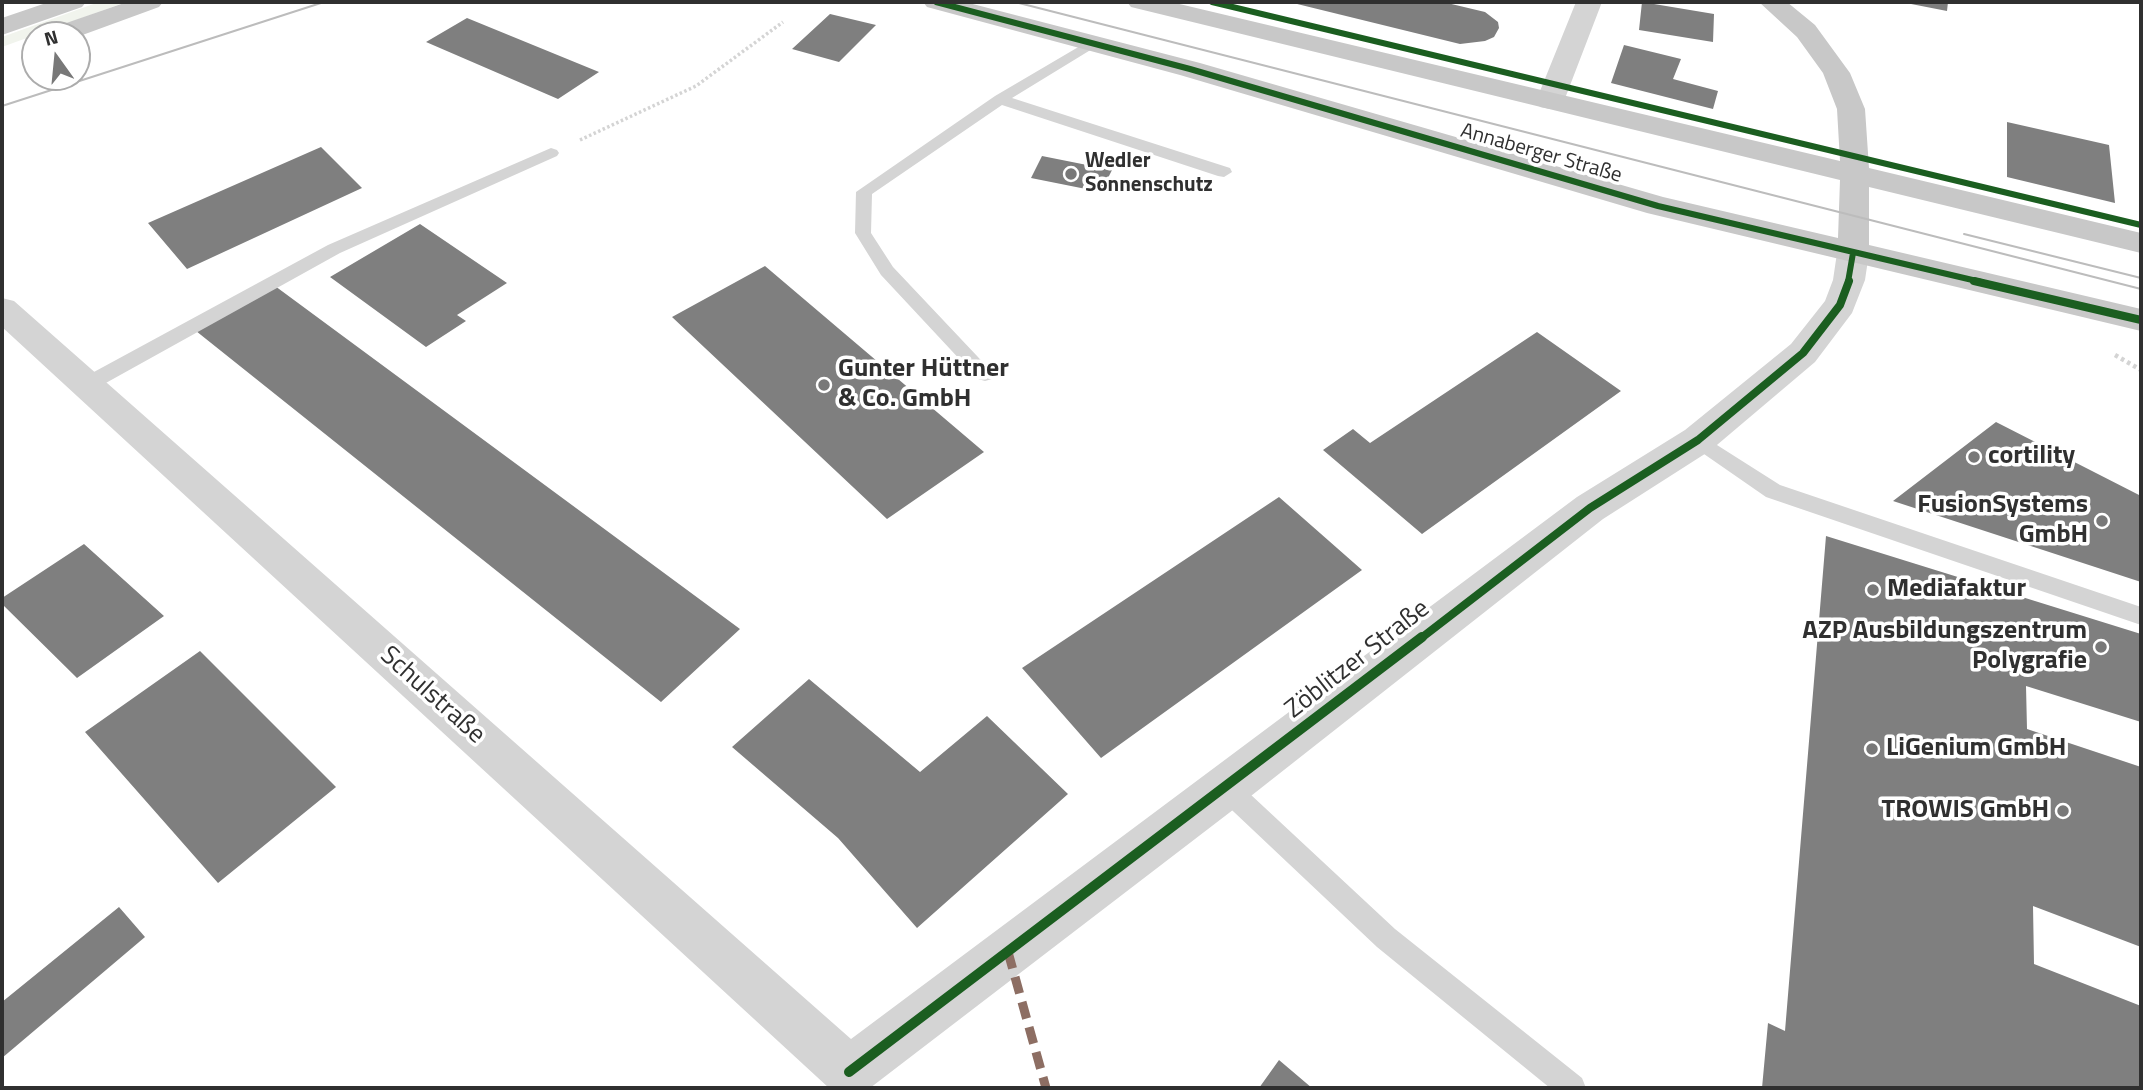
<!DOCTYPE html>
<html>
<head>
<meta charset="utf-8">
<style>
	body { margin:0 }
	#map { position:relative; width:2143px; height:1090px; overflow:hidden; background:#fff; font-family:"Titillium Web",sans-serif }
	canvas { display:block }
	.frame { position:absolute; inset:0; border:4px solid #303030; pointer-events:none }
	.north { position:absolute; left:21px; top:21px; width:70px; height:70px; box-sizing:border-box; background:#fff; border:2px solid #acacac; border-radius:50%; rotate:345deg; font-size:19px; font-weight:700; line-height:28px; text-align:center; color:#303030 }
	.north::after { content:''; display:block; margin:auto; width:24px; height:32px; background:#787878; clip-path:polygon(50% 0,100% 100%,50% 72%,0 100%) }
</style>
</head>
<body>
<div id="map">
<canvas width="2143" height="1090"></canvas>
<div class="frame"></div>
<div class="north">N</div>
</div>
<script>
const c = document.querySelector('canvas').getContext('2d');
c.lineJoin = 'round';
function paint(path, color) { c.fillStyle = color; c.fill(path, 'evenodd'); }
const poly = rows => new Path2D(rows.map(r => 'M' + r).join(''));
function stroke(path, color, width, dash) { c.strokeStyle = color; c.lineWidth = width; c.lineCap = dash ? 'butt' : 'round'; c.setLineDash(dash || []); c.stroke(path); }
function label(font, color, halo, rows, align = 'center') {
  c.font = font + ' "Titillium Web",sans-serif'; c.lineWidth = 7; c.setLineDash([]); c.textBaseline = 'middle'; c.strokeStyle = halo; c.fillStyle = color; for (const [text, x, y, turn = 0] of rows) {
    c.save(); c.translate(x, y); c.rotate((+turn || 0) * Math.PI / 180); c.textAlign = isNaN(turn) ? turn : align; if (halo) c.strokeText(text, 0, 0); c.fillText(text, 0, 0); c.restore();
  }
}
paint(poly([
	[99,2,126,2,2,47,2,37]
]), '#f1f4ed');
paint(poly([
	[1289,2,1443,2,1485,12,1498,22,1499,28,1494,37,1485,41,1460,44],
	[1642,2,1714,14,1713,42,1639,30],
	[1906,2,1948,2,1947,11,1906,3],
	[830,14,876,25,839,62,792,49],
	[467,18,599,72,558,99,426,42],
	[1624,45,1681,59,1673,79,1718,91,1713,109,1611,83],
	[2007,122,2109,145,2115,203,2007,177],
	[321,147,362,188,187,269,148,223],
	[1042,156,1112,170,1101,192,1031,178],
	[420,224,507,283,457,315,466,321,426,347,330,277],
	[765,266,984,452,887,519,672,317],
	[275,286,740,629,661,702,196,331],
	[1537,332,1621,391,1422,534,1323,450,1353,429,1370,443],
	[1996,422,2141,496,2141,582,1893,501],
	[1279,497,1362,570,1101,758,1022,668],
	[1826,536,2141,634,2141,722,2026,686,2027,729,2141,767,2141,947,2033,906,2034,964,2141,1006,2141,1088,1762,1088,1768,1023,1785,1031],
	[84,544,164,616,77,678,2,604,2,598],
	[200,651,336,787,218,883,85,732],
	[809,679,920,772,987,716,1068,794,917,928,838,838,732,747],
	[119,907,145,937,2,1058,2,1002],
	[1279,1060,1312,1088,1259,1088]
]), '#7f7f7f');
stroke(poly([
	[580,140,696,86,783,22]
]), '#d4d4d4', 3.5, [2.5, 2.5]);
stroke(poly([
	[2115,355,2141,370]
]), '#d4d4d4', 4.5, [3.5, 3.5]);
paint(poly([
	[1092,39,1099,43,1097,46,1012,98,1230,168,1232,172,1224,177,1218,176,1002,105,872,194,871,233,893,267,994,374,992,379,985,381,978,379,881,275,855,233,856,192,995,96,1092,39],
	[551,148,557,150,559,153,557,156,340,253,95,389,88,391,81,389,79,384,81,379,328,245,551,148],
	[1698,433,1780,485,2141,607,2141,625,1766,497,1691,445,1688,440,1691,435,1698,433],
	[1226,777,1235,780,1395,929,1582,1078,1586,1088,1550,1088,1377,947,1217,796,1214,788,1217,780,1226,777]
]), '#d4d4d4');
paint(poly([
	[1576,2,1602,2,1564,101,1560,107,1550,109,1540,107,1536,101,1576,2],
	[1853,243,1864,246,1869,253,1865,280,1852,313,1815,362,1711,450,1603,519,1242,803,870,1088,829,1088,2,327,2,298,14,301,851,1039,1577,497,1685,430,1791,344,1825,301,1833,280,1837,253,1842,246,1853,243]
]), '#d4d4d4');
paint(poly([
	[49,2,86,2,82,7,2,35,2,18,49,2],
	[127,2,163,2,159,7,77,37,45,35,49,29,127,2],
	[923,2,965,2,1200,63,1663,197,1838,238,1840,180,1131,7,1127,2,1171,2,1840,161,1837,109,1823,73,1797,37,1759,2,1787,2,1815,25,1850,73,1865,109,1869,168,2141,233,2141,253,1869,187,1869,245,2141,309,2141,331,1647,213,1180,75,927,7,923,2]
]), '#c8c8c8');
stroke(poly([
	[1015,2,2141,289],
	[2,106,324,2],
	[1964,234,2141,278]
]), '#bcbcbc', 2);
stroke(poly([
	[1008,952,1046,1088]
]), '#8d6e63', 9, [17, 9]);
stroke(poly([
	[936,2,1190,69,1658,206,1981,282],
	[1212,2,2141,225],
	[1848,282,1853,253]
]), '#1b5e20', 6);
stroke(poly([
	[1974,281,2141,320],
	[1420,639,1590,508,1698,440,1803,353,1840,305,1849,281]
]), '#1b5e20', 8);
stroke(poly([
	[849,1072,1422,637]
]), '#1b5e20', 10);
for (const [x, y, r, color] of [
	[1071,174,7,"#787878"],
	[824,385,7,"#787878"],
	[1974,457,7,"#787878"],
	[2102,521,7,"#787878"],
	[1873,590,7,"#787878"],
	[2101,647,7,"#787878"],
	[1872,749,7,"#787878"],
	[2063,811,7,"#787878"]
]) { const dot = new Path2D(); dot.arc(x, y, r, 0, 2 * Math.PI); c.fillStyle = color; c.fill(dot); stroke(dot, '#fff', 2.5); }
label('21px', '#303030', '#fff', [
	["Annaberger Straße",1541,154,16]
]);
label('bold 21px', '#303030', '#fff', [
	["Wedler",1085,162],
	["Sonnenschutz",1085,186]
], 'left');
label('bold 26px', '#303030', '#fff', [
	["Gunter Hüttner",838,370],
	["& Co. GmbH",838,400],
	["cortility",1988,457],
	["FusionSystems",2088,506,"right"],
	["GmbH",2088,536,"right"],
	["Mediafaktur",1887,590],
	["AZP Ausbildungszentrum",2087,632,"right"],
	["Polygrafie",2087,662,"right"],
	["LiGenium GmbH",1886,749],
	["TROWIS GmbH",2049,811,"right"]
], 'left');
label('26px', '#303030', '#fff', [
	["Zöblitzer Straße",1358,660,-38],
	["Schulstraße",432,696,42]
]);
</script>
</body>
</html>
